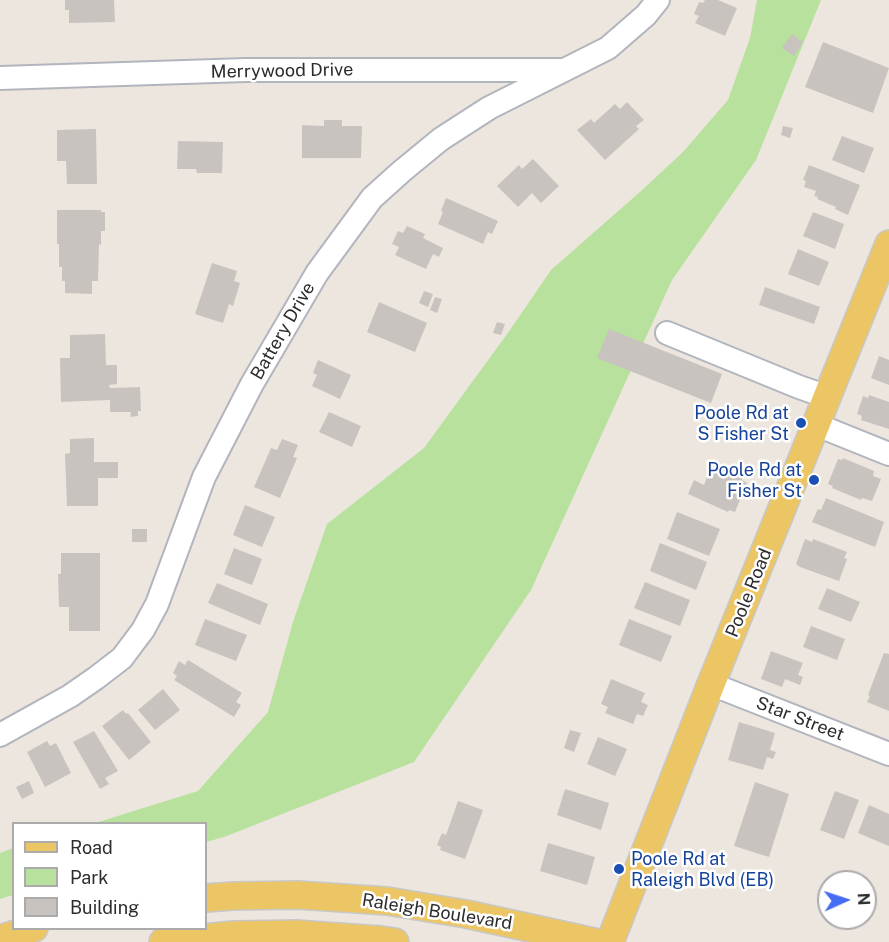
<!DOCTYPE html>
<html>
<head>
<meta charset="utf-8">
<style>
	body { margin:0 }
	#map { position:relative; width:889px; height:942px; overflow:hidden; background:#ede6de; font-family:"Public Sans",sans-serif }
	canvas { display:block }
	.legend { position:absolute; left:12px; top:822px; width:195px; height:108px; box-sizing:border-box; background:#fff; border:2px solid #ababab; margin:0; padding:8px 10px; list-style:none; font-size:18px; color:#2c2c2c }
	.legend li { display:flex; align-items:center; gap:12px; height:30px }
	.legend b { width:30px; border:2px solid #ababab }
	.north { position:absolute; left:817px; top:870px; width:60px; height:60px; box-sizing:border-box; background:#fff; border:2px solid #ababab; border-radius:50%; rotate:87deg; font-size:16px; font-weight:700; line-height:24px; text-align:center; color:#2c2c2c }
	.north::after { content:''; display:block; margin:auto; width:21px; height:27px; background:#456df3; clip-path:polygon(50% 0,100% 100%,50% 72%,0 100%) }
</style>
</head>
<body>
<div id="map">
<canvas width="889" height="942"></canvas>
<ul class="legend">
<li><b style="height:8px;background:#ecc664"></b>Road</li>
<li><b style="height:16px;background:#b7e19d"></b>Park</li>
<li><b style="height:16px;background:#c8c3be"></b>Building</li>
</ul>
<div class="north">N</div>
</div>
<script>
const c = document.querySelector('canvas').getContext('2d');
c.lineJoin = 'round';
function paint(path, color) { c.fillStyle = color; c.fill(path, 'evenodd'); }
const poly = rows => new Path2D(rows.map(r => 'M' + r).join(''));
function stroke(path, color, width, dash) { c.strokeStyle = color; c.lineWidth = width; c.lineCap = dash ? 'butt' : 'round'; c.setLineDash(dash || []); c.stroke(path); }
function label(font, color, halo, rows, align = 'center') {
  c.font = font + ' "Public Sans",sans-serif'; c.lineWidth = 5; c.setLineDash([]); c.textBaseline = 'middle'; c.strokeStyle = halo; c.fillStyle = color; for (const [text, x, y, turn = 0] of rows) {
    c.save(); c.translate(x, y); c.rotate((+turn || 0) * Math.PI / 180); c.textAlign = isNaN(turn) ? turn : align; if (halo) c.strokeText(text, 0, 0); c.fillText(text, 0, 0); c.restore();
  }
}
paint(poly([
	[757,0,821,0,756,160,672,280,531,590,414,762,224,837,206,842,206,824,92,824,198,791,268,712,293,622,327,524,424,448,510,330,551,270,641,191,683,152,728,100,750,38],
	[13,848,13,895,0,899,0,853]
]), '#b7e19d');
paint(poly([
	[65,0,114,0,115,22,69,23,69,10,65,10],
	[705,0,718,0,737,8,725,36,695,23,699,16,694,14,699,2,703,3],
	[792,34,803,42,794,56,782,48],
	[823,42,889,68,873,113,805,87],
	[627,102,644,120,636,126,639,129,605,160,577,130,591,119,594,123,615,104,620,109],
	[324,120,342,120,342,126,362,126,361,158,302,158,302,125,324,126],
	[783,126,793,128,790,138,781,135],
	[96,129,97,184,67,184,66,161,57,161,57,130],
	[842,136,874,148,864,173,832,160],
	[178,141,223,142,222,173,197,173,196,169,177,169],
	[533,159,559,186,541,203,532,193,518,207,497,186,519,165,522,169],
	[809,165,860,185,848,215,835,209,836,207,817,199,818,197,814,196,816,191,804,187,806,181,803,180],
	[446,198,498,221,492,234,488,232,483,244,438,224,443,212,441,211],
	[57,210,101,210,101,212,105,212,105,231,101,231,101,245,99,244,98,281,92,281,92,294,65,293,65,281,62,281,62,267,59,267,59,244,57,244],
	[813,212,844,224,835,249,803,236],
	[407,226,425,234,423,238,443,248,439,257,433,254,426,269,395,255,399,247,392,244,398,231,403,233],
	[798,249,829,262,819,286,788,274],
	[212,263,237,271,234,281,240,283,233,306,229,304,223,323,195,314],
	[765,287,820,307,814,324,759,305],
	[424,291,433,294,428,307,419,303],
	[435,297,442,299,437,313,430,310],
	[379,302,427,323,415,352,367,332],
	[497,322,505,324,501,335,493,333],
	[609,329,722,374,711,403,597,358],
	[105,334,106,365,117,365,117,384,109,385,110,388,140,387,141,411,138,411,138,416,130,417,131,412,110,412,110,400,61,402,60,358,70,358,70,335],
	[879,356,889,360,889,385,871,378],
	[318,360,351,375,340,399,312,386,317,375,313,373],
	[869,395,889,402,889,429,861,420,862,416,857,414,863,396,868,398],
	[329,412,361,426,352,447,319,432],
	[94,438,94,462,118,462,118,478,98,478,98,506,67,506,65,454,70,453,70,439],
	[282,439,298,445,293,457,297,458,280,498,254,487,271,448,277,450],
	[843,458,874,471,873,476,881,479,872,501,862,498,861,500,832,488,833,486,828,484,838,459,842,460],
	[712,464,743,477,742,480,747,483,735,512,729,510,728,512,688,494,694,480,704,485],
	[826,498,884,522,875,547,812,522,818,509,821,510],
	[245,505,275,517,262,547,233,535],
	[677,512,720,529,709,556,667,539],
	[132,529,147,529,147,542,132,542],
	[805,539,812,542,813,539,847,552,844,558,847,559,839,581,800,567,796,564],
	[660,543,707,562,696,590,650,571],
	[234,548,262,559,252,585,224,574],
	[61,553,100,553,100,631,69,631,69,607,59,607,58,574,61,574],
	[645,582,690,600,680,626,634,608],
	[217,583,268,604,260,625,208,603],
	[827,588,860,602,851,622,818,609],
	[205,619,247,635,236,661,195,645],
	[629,619,672,636,661,662,619,645],
	[811,626,845,639,837,660,803,647],
	[771,651,803,663,798,675,803,677,800,685,785,679,782,687,761,679],
	[884,653,889,654,889,711,867,702,870,696,868,695],
	[188,660,242,693,236,702,241,705,234,717,174,680,177,676,173,673,179,661,185,665],
	[611,679,645,693,641,702,648,705,643,716,637,714,633,724,605,713,608,707,601,704],
	[163,689,180,710,155,730,138,710],
	[123,710,126,714,128,713,151,742,129,760,102,726],
	[739,722,775,733,770,750,776,752,773,759,767,757,763,770,728,760],
	[570,730,581,733,574,752,564,748],
	[94,731,118,771,105,778,109,784,100,789,73,742],
	[598,737,627,749,615,776,587,764],
	[47,741,50,746,56,743,71,773,45,787,27,752],
	[29,781,34,793,22,799,16,787],
	[755,782,789,794,769,857,734,846],
	[565,789,609,803,601,830,557,815],
	[835,791,859,800,844,839,820,830],
	[458,801,483,810,465,859,440,850,441,847,437,845,442,833,446,835],
	[869,805,889,814,889,846,858,833],
	[548,843,595,857,587,885,540,871]
]), '#c8c3be');
const minor = poly([
	[0,78,246,70,560,70],
	[667,333,799,387,828,397],
	[817,425,889,454],
	[711,684,889,754],
	[0,735,70,696,96,678,122,658,143,630,157,604,204,477,252,384,317,273,372,198,402,171,441,139,489,108,608,48,646,15,658,0]
]);
const major = poly([
	[206,898,233,896,298,895,387,901,466,914,594,942],
	[0,939,34,928],
	[163,942,234,935,296,934,381,940,395,942],
	[610,942,711,684,889,244]
]);
stroke(minor, '#b2b5be', 26);
stroke(major, '#c8c8c8', 30);
stroke(minor, '#fff', 22);
stroke(major, '#ecc664', 27);
for (const [x, y, r, color] of [
	[801,423,6,"#1a4fb4"],
	[814,480,6,"#1a4fb4"],
	[619,869,6,"#1a4fb4"]
]) { const dot = new Path2D(); dot.arc(x, y, r, 0, 2 * Math.PI); c.fillStyle = color; c.fill(dot); stroke(dot, '#fff', 2); }
label('18px', '#2c2c2c', '#fff', [
	["Merrywood Drive",282,71,-1],
	["Battery Drive",283,331,-60],
	["Poole Road",749,593,-68],
	["Star Street",800,719,21],
	["Raleigh Boulevard",437,912,9]
]);
label('18px', '#164399', '#fff', [
	["Poole Rd at",789,413],
	["S Fisher St",789,434],
	["Poole Rd at",802,470],
	["Fisher St",802,491],
	["Poole Rd at",631,859,"left"],
	["Raleigh Blvd (EB)",631,880,"left"]
], 'right');
</script>
</body>
</html>
